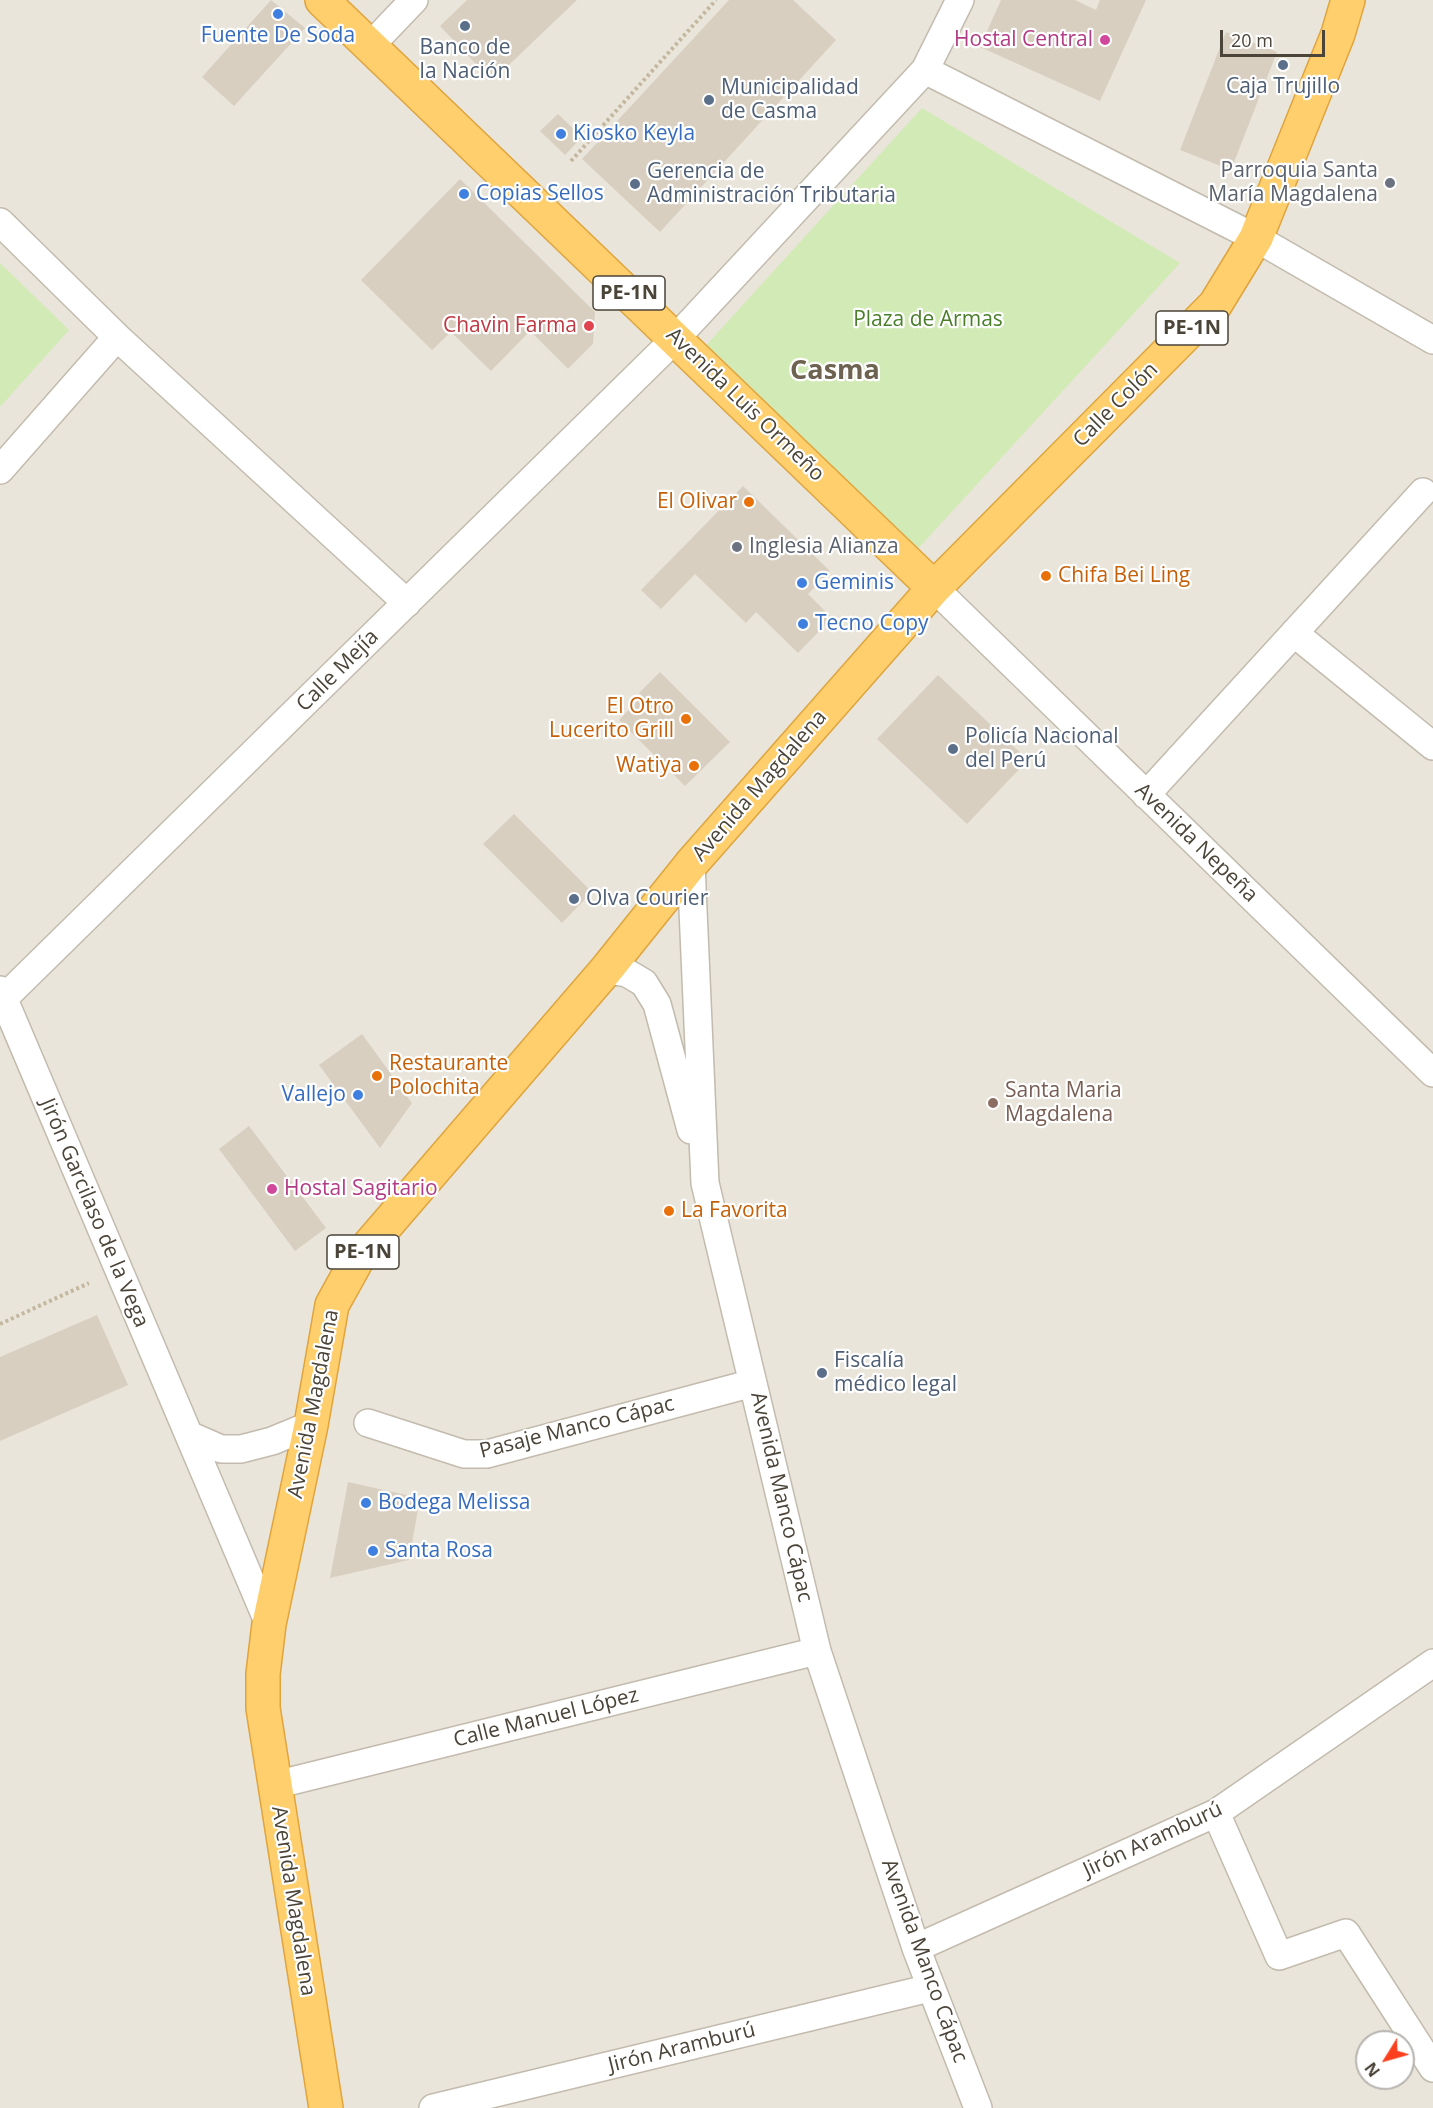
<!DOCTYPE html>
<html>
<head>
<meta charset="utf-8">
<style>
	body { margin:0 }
	#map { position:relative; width:1433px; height:2108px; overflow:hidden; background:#f6f3ec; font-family:"Open Sans",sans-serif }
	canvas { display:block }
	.north { position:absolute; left:1355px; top:2030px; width:60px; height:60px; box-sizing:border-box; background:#fff; border:2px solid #b7b4b0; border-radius:50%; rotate:233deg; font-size:16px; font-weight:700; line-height:24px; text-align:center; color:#4b4439 }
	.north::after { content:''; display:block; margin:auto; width:21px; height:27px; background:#fc3f1d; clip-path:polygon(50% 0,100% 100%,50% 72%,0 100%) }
	.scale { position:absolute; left:1220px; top:30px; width:105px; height:27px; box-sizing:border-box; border:3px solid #4b4439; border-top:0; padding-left:8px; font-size:18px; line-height:21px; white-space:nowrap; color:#4b4439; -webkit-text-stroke:4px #fff; paint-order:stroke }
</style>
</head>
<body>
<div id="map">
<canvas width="1433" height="2108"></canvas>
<div class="north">N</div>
<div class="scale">20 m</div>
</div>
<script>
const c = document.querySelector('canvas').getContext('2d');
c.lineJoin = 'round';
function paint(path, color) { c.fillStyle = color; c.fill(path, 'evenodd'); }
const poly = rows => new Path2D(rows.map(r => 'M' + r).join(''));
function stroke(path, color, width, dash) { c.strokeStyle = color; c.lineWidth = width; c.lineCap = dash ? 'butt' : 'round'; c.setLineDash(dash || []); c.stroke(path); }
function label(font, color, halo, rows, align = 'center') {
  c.font = font + ' "Open Sans",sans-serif'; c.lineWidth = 4.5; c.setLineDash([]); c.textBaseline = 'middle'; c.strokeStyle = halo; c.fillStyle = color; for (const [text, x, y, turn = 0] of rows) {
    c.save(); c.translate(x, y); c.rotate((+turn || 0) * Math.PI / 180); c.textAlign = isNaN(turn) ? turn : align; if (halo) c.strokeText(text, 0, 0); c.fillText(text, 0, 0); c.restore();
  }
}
paint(poly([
	[0,0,1433,0,1433,2108,0,2108],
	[1367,2042,1403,2042,1403,2078,1367,2078]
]), '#eae5da');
paint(poly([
	[922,108,1180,263,913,554,699,353],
	[0,263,69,330,0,407]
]), '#d2eab5');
paint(poly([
	[271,0,305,28,234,106,202,77],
	[467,0,577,0,492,81,440,26],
	[729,0,793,0,836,40,660,232,582,159],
	[1001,0,1075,0,1096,10,1100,0,1146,0,1100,101,980,47],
	[1226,32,1277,52,1231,170,1180,150],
	[558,114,582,137,565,155,540,131],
	[460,179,595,312,593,344,568,369,530,331,491,371,451,332,432,350,361,280],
	[743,486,830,571,808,594,832,618,798,653,756,612,746,623,695,574,661,609,641,590],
	[660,672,730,742,685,786,619,720,642,696,639,693],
	[938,675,1028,760,967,824,877,739],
	[514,814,592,892,562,923,483,844],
	[362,1034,412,1103,380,1148,319,1065],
	[249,1126,326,1228,295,1251,219,1149],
	[97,1315,128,1385,0,1441,0,1357],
	[348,1482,420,1498,409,1560,330,1578]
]), '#d8cfc1');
const street = poly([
	[370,46,414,0],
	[925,70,1256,238,1433,340],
	[0,222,117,337,0,470],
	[117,337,407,603],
	[934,588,1433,1073],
	[1294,633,1433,746],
	[1146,795,1423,492],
	[691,864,705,1183,817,1651,916,1948,978,2108],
	[606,970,627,973,644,983,657,1004,691,1130],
	[0,990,269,1624],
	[0,1002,676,338,925,70,960,0],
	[368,1423,464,1454,487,1454,753,1383],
	[189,1435,221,1449,241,1449,272,1441,311,1425],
	[275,1785,817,1651],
	[1216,1813,1279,1956,1346,1933,1433,2068],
	[916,1948,1216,1813,1433,1663],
	[433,2108,930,1988]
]);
const highway = poly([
	[322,0,934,588],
	[326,2108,263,1708,263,1674,269,1624,311,1425,332,1305,358,1258,606,970,691,864,934,588,1215,305,1256,238,1338,34,1348,0]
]);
stroke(street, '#c2bbae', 30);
stroke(highway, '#e0a43c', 36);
stroke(poly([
	[571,161,716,0],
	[0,1324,89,1283]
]), '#c4b79f', 4, [3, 3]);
stroke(street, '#fff', 27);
stroke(highway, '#ffcf6e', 33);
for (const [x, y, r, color] of [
	[278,14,6,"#3f7fe0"],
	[465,26,6,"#5c6f8a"],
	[1105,40,6,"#d1479c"],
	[1283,65,6,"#5c6f8a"],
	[709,100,6,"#5c6f8a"],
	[561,134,6,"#3f7fe0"],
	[1390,183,6,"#6b7280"],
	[635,184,6,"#5c6f8a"],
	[464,194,6,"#3f7fe0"],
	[589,326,6,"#e0444e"],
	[749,502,6,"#e8710a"],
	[737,547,6,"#6b7280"],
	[1046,576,6,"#e8710a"],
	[802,583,6,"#3f7fe0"],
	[803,624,6,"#3f7fe0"],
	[686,719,6,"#e8710a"],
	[953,749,6,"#5c6f8a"],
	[694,766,6,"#e8710a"],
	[574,899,6,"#5c6f8a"],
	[377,1076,6,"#e8710a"],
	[358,1095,6,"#3f7fe0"],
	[993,1103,6,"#8d6e63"],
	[272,1189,6,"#d1479c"],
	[669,1211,6,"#e8710a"],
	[822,1373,6,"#5c6f8a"],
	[366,1503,6,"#3f7fe0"],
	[373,1551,6,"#3f7fe0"]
]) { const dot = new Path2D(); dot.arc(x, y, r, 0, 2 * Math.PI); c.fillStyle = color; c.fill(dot); stroke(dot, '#fff', 2); }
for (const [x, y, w] of [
	[629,293,72],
	[1192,328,72],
	[363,1252,72]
]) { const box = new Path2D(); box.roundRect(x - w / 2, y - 17, w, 34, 4.5); c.fillStyle = '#fff'; c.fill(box); stroke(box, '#4b4439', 1.5); }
label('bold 20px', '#4b4439', null, [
	["PE-1N",629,293],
	["PE-1N",1192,328],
	["PE-1N",363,1252]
]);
label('21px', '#366cbe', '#fff', [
	["Fuente De Soda",278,36,"center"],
	["Kiosko Keyla",573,134],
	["Copias Sellos",476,194],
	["Geminis",814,583],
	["Tecno Copy",815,624],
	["Vallejo",346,1095,"right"],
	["Bodega Melissa",378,1503],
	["Santa Rosa",385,1551]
], 'left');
label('21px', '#b23c85', '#fff', [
	["Hostal Central",1093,40],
	["Hostal Sagitario",284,1189,"left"]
], 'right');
label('21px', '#4e5e75', '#fff', [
	["Banco de",465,48,"center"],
	["la Nación",465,72,"center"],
	["Caja Trujillo",1283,87,"center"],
	["Municipalidad",721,88],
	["de Casma",721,112],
	["Gerencia de",647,172],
	["Administración Tributaria",647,196],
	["Policía Nacional",965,737],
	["del Perú",965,761],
	["Olva Courier",586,899],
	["Fiscalía",834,1361],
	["médico legal",834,1385]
], 'left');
label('21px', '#5b616d', '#fff', [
	["Parroquia Santa",1378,171],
	["María Magdalena",1378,195],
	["Inglesia Alianza",749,547,"left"]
], 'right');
label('21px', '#4a7f2a', '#fff', [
	["Plaza de Armas",928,320]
]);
label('21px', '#be3a42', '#fff', [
	["Chavin Farma",577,326]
], 'right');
label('21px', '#4b4439', '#fff', [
	["Avenida Luis Ormeño",745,405,44],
	["Calle Colón",1116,405,-45],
	["Calle Mejía",338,671,-45],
	["Avenida Magdalena",760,786,-49],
	["Avenida Nepeña",1196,843,44],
	["Jirón Garcilaso de la Vega",94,1213,67],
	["Avenida Magdalena",314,1404,-79],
	["Pasaje Manco Cápac",577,1428,-14],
	["Avenida Manco Cápac",781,1497,77],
	["Calle Manuel López",546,1718,-14],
	["Jirón Aramburú",1153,1840,-25],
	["Avenida Magdalena",293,1901,81],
	["Avenida Manco Cápac",924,1961,70],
	["Jirón Aramburú",682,2048,-14]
]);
label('21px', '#c56008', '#fff', [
	["El Olivar",737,502],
	["Chifa Bei Ling",1058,576,"left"],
	["El Otro",674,707],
	["Lucerito Grill",674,731],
	["Watiya",682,766],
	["Restaurante",389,1064,"left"],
	["Polochita",389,1088,"left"],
	["La Favorita",681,1211,"left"]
], 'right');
label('21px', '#785e54', '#fff', [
	["Santa Maria",1005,1091],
	["Magdalena",1005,1115]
], 'left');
label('bold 27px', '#6e6250', '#fff', [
	["Casma",835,371]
]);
</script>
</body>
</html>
